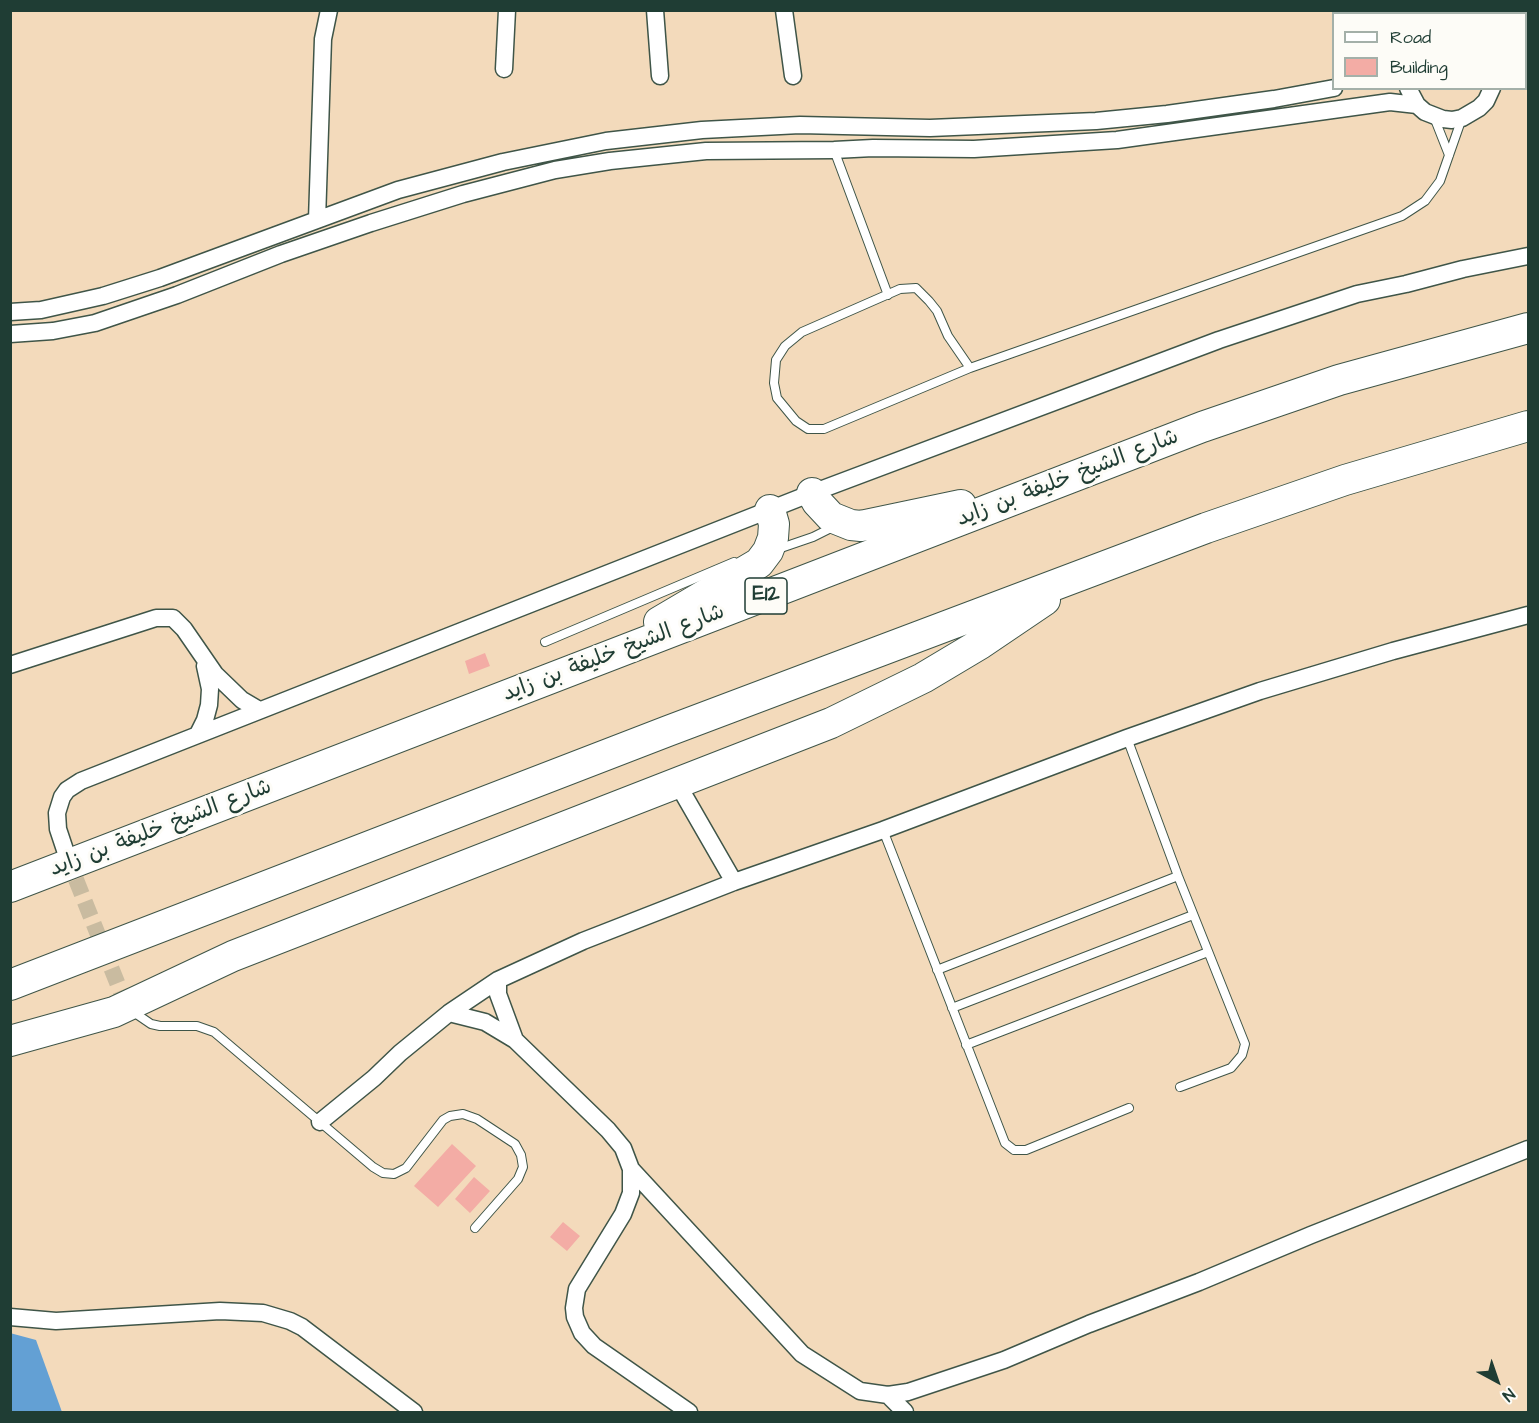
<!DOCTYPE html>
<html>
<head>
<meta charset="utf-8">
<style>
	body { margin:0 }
	#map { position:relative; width:1539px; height:1423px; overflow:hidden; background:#f3dabb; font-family:"Architects Daughter",sans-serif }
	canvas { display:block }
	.frame { position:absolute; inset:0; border:12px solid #1f3d34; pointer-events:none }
	.legend { position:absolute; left:1332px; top:12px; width:195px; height:78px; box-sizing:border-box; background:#fdfcf7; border:2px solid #a4b0a9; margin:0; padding:8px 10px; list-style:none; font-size:18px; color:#1f3d34 }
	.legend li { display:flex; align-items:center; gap:12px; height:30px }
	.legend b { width:30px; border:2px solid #a4b0a9 }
	.north { position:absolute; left:1467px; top:1351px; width:60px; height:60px; -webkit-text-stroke:4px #fdfcf7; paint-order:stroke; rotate:140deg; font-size:16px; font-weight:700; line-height:24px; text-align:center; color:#1f3d34 }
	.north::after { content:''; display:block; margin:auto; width:21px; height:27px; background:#1f3d34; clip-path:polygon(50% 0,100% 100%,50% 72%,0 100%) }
</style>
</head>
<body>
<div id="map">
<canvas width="1539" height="1423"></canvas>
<div class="frame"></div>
<ul class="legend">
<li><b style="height:8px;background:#fff"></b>Road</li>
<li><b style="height:16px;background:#f3aca5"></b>Building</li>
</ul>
<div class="north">N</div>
</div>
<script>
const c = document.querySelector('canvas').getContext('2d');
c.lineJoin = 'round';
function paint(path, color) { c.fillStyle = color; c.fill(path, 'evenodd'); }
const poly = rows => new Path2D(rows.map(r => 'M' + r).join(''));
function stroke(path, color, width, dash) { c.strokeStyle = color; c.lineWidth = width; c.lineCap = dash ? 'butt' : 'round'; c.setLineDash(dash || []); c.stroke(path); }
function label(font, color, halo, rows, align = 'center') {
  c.font = font + ' "Architects Daughter","Playpen Sans Arabic",sans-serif'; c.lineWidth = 6; c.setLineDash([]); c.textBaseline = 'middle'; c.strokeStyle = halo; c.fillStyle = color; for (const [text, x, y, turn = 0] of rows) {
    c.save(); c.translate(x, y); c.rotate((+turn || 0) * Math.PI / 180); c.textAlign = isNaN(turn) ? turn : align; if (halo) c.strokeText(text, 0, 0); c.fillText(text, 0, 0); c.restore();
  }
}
paint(poly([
	[10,1333,36,1340,62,1412,11,1412]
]), '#63a0d4');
paint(poly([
	[485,653,490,666,469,674,465,661],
	[452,1144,476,1166,438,1207,414,1186],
	[474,1177,490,1191,470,1213,455,1199],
	[563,1222,580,1236,567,1251,550,1237]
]), '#f3aca5');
stroke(poly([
	[67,857,124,1000]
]), '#c9bba0', 16, [16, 8]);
const service = poly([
	[1434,117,1449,155],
	[834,150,888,295],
	[970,368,948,336,937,311,929,301,916,288,900,289,802,332,785,346,776,360,774,383,777,398,796,421,808,429,824,429,970,368,1402,216,1425,201,1440,181,1462,118],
	[775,550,813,537,835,526],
	[545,642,734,562],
	[1127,738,1178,876,1245,1044,1242,1055,1231,1068,1180,1087],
	[883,830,1005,1143,1014,1150,1026,1150,1129,1108],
	[937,970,1178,876],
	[952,1008,1193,915],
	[132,1011,151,1024,160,1026,197,1026,214,1032,373,1167,383,1173,394,1174,406,1168,443,1120,450,1116,463,1114,477,1119,515,1144,521,1155,523,1167,518,1179,475,1228],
	[966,1045,1208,952]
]);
const minor = poly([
	[655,10,660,76],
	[784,10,793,76],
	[1458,10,1459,14],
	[1443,14,1445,10],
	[1526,48,1528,47],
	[504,69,507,10],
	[1526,70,1528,69],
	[1408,88,1417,105,1425,112,1443,119,1452,120,1462,118,1479,108,1486,101,1492,88],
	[317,220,323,39,329,10],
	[10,312,41,310,103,296,160,278,398,190,503,162,606,141,702,130,800,125,930,128,1096,121,1167,114,1274,99,1334,88],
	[10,334,53,331,95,323,177,295,281,254,371,223,463,194,555,170,610,161,706,151,834,150,873,148,974,149,1117,140,1390,102,1417,105],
	[10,665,156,618,173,618,184,629,215,674,242,700,259,710],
	[198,734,205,720,209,705,210,689,205,666],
	[677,783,734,882],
	[67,856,58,829,57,813,62,797,67,790,81,781,812,493,1219,340,1357,294,1406,284,1463,269,1528,256],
	[498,980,498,994,515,1040],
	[449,1013,485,1022,515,1040,608,1130,623,1148,631,1169,631,1193,623,1214,577,1289,574,1308,575,1317,582,1333,594,1346,689,1412],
	[320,1122,374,1078,400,1053,449,1013,498,980,583,941,734,882,883,830,1127,738,1260,691,1393,651,1528,615],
	[631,1169,802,1354,860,1391,888,1395,908,1392,1004,1360,1089,1324,1199,1282,1311,1235,1528,1149],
	[10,1317,56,1321,220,1311,263,1313,290,1321,302,1327,414,1412],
	[888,1395,905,1412]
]);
const motorway = poly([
	[812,493,817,502,831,517,851,525,861,526,961,505],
	[659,622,759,563,768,551,773,538,774,524,770,510],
	[10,887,1202,427,1339,380,1528,328],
	[10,985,668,731,1206,528,1345,480,1528,426],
	[10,1041,114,1012,233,956,831,723,923,678,980,644,1045,600]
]);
stroke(service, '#3f5548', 10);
stroke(minor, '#3f5548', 19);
stroke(motorway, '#3f5548', 32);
stroke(service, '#fff', 8);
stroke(minor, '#fff', 16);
stroke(motorway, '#fff', 30);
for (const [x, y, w] of [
	[766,596,42]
]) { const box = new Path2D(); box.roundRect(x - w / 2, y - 18, w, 36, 4.5); c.fillStyle = '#fdfcf7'; c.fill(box); stroke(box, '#1f3d34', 1.5); }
label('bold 21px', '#1f3d34', null, [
	["E12",766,596]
]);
label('22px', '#1f3d34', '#fdfcf7', [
	["شارع الشيخ خليفة بن زايد",1068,479,-21],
	["شارع الشيخ خليفة بن زايد",614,654,-21],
	["شارع الشيخ خليفة بن زايد",161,829,-21]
]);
</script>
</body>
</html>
